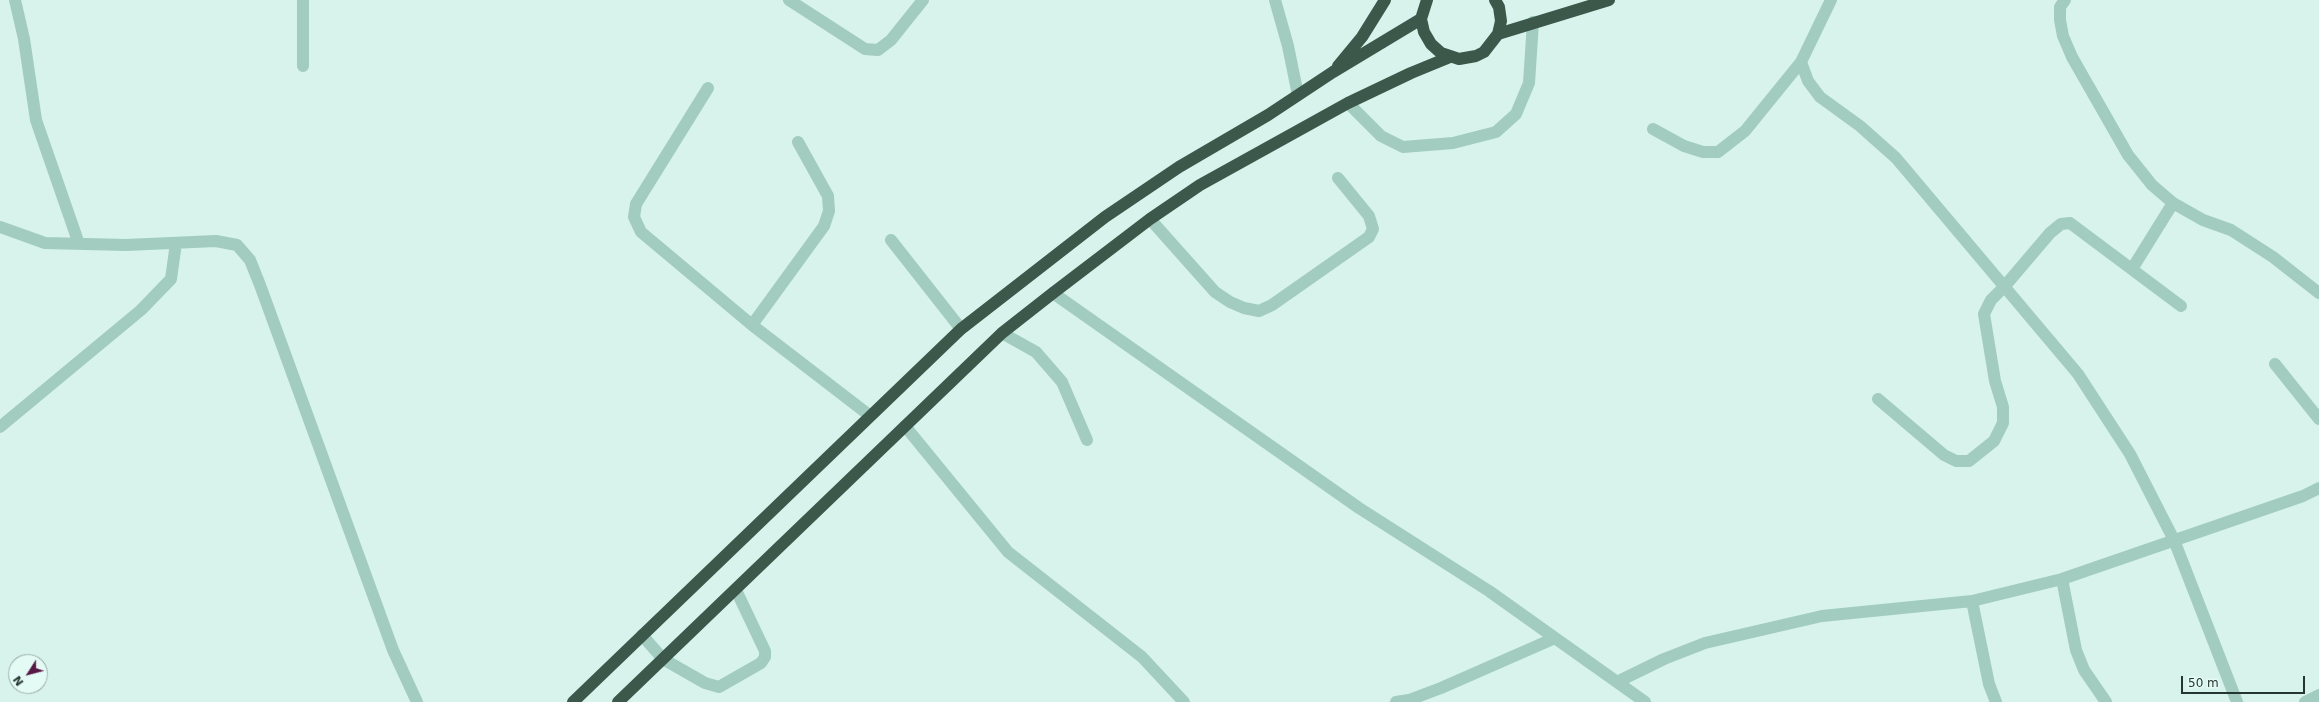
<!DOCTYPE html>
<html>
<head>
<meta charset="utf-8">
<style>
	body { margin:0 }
	#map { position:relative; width:2319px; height:702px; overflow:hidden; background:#d7f3ec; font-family:"DejaVu Sans",sans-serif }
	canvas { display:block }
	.north { position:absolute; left:8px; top:654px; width:40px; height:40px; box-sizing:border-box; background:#e4faf5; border:1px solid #98aca5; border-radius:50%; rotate:234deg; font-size:11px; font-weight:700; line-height:16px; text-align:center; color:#25362e }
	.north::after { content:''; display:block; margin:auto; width:14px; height:18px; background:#5a1847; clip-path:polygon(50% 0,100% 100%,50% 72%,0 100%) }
	.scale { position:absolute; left:2181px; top:676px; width:124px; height:18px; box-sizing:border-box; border:2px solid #25362e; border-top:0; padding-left:5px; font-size:12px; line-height:14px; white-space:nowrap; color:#25362e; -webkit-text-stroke:3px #e4faf5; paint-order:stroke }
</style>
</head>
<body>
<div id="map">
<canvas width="2319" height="702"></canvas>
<div class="north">N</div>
<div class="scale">50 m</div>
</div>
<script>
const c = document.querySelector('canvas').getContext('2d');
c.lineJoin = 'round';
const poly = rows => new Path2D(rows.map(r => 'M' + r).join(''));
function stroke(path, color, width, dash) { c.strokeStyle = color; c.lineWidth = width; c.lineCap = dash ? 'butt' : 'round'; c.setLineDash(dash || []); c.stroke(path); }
stroke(poly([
	[15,0,24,39,36,120,79,244],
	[303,0,303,66],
	[789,0,865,49,878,50,891,40,923,0],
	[1275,0,1288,46,1298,95],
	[1831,0,1801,62,1808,81,1820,97,1860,126,1896,158,2078,374,2130,454,2174,540,2237,702],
	[2065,0,2060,7,2060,20,2063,36,2072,57,2128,155,2152,185,2173,203,2203,220,2231,230,2273,257,2319,293],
	[708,88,636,204,634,217,641,232,752,325,869,415],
	[1348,103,1381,136,1403,147,1453,143,1496,132,1516,114,1529,83,1533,22],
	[1653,129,1684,146,1703,152,1718,152,1745,131,1801,62],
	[1150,219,1215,292,1230,302,1244,308,1259,311,1272,305,1369,237,1373,229,1369,216,1338,178],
	[0,227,45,243,126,245,216,241,237,245,250,260,260,285,393,650,417,702],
	[891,240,961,329],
	[2132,269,2173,203],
	[1053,293,1359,508,1489,591,1555,638],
	[752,325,824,226,829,211,828,196,798,142],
	[1002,333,1036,352,1062,382,1087,440],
	[2275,364,2319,419],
	[1878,399,1944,455,1956,461,1969,461,1994,441,2003,423,2003,407,1995,381,1984,314,1991,300,2004,287,2050,233,2061,224,2070,223,2181,306],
	[905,426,1008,552,1142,657,1184,702],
	[0,427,141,310,171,279,176,243],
	[2062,579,2076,650,2084,670,2106,702],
	[1972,601,1989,684,1996,702],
	[642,635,663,659,705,683,719,687,761,663,765,657,765,651,736,590],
	[1617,682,1645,702],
	[1396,702,1409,700,1441,688,1555,638,1617,682,1664,659,1705,643,1822,616,1972,601,2062,579,2303,496,2319,488],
	[2305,702,2319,695]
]), '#a2ccbf', 12);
stroke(poly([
	[1427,0,1421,19,1424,32,1431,44,1441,53,1459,59,1476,56,1484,52,1498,34,1501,21,1499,7,1495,0],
	[1498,34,1609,0],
	[1338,66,1362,37,1385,0],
	[573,702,961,329,1105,217,1179,167,1268,115,1333,72,1421,19],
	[618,702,1002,333,1053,293,1150,219,1200,185,1348,103,1411,73,1450,57]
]), '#3c584b', 12);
</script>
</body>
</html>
